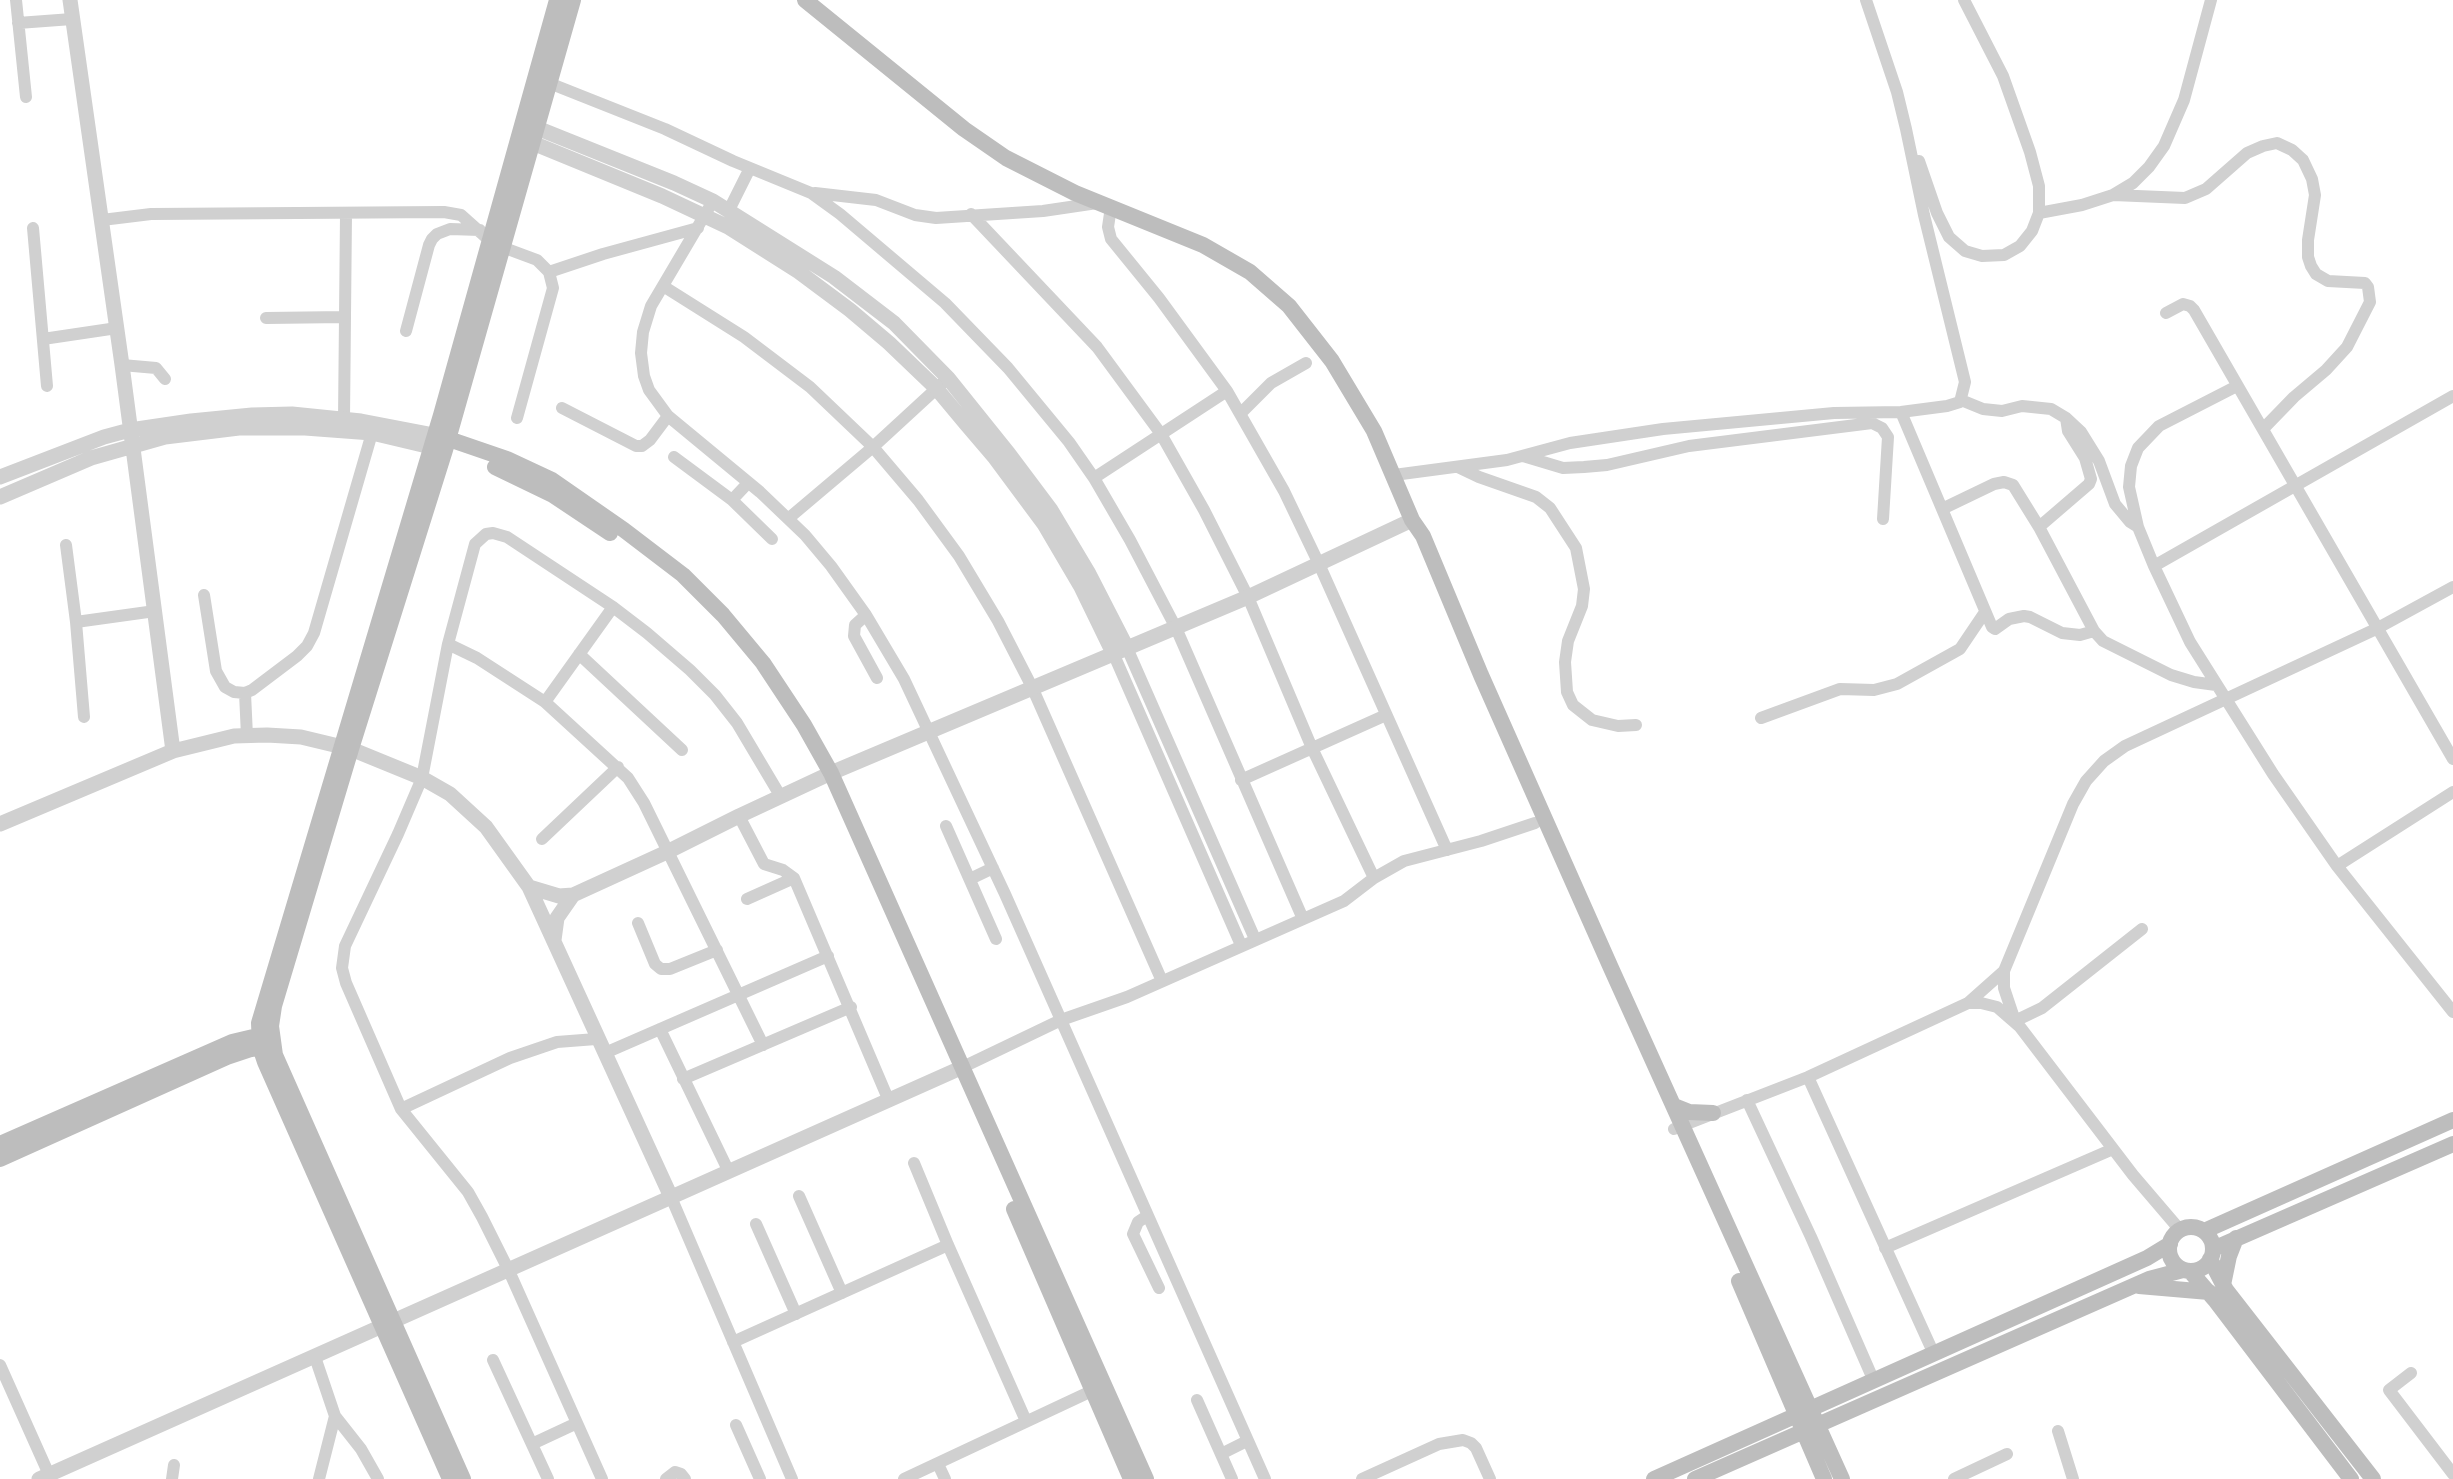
<!DOCTYPE html>
<html>
<head>
<meta charset="utf-8">
<style>
	body { margin:0 }
	canvas { display:block; background:#fff }
</style>
</head>
<body>
<canvas width="2453" height="1479"></canvas>
<script>
const c = document.querySelector('canvas').getContext('2d');
c.lineJoin = 'round';
const poly = rows => new Path2D(rows.map(r => 'M' + r).join(''));
function stroke(path, color, width, dash) { c.strokeStyle = color; c.lineWidth = width; c.lineCap = dash ? 'butt' : 'round'; c.setLineDash(dash || []); c.stroke(path); }
stroke(poly([
	[16,0,26,97],
	[18,23,72,19],
	[549,83,665,129,733,161,811,193,840,214,945,303,1008,368,1069,442,1094,478,1130,540,1176,628,1303,919],
	[1919,161,1937,213,1949,237,1965,251,1982,256,2004,255,2020,246,2032,231,2039,213,2039,186,2030,152,2003,76,1964,0],
	[815,193,876,200,915,215,936,218,1043,211,1097,203],
	[2113,195,2185,198,2206,189,2247,153,2263,146,2277,143,2292,150,2303,160,2312,179,2315,195,2308,240,2308,257,2311,266,2316,274,2328,281,2365,283,2368,287,2370,302,2347,347,2326,370,2294,397,2263,429],
	[713,201,651,306,643,332,641,353,644,376,649,390,668,416,760,492,805,535,831,566,866,615,904,679,1005,894,1265,1479],
	[1111,207,1108,227,1111,239,1159,298,1227,391,1284,491,1319,564,1447,850],
	[729,210,750,168],
	[2039,213,2082,205,2113,195,2133,183,2149,167,2164,146,2184,100,2211,0],
	[971,214,1097,347,1161,434,1204,510,1248,597,1312,748,1374,878],
	[102,220,151,214,444,212,461,215,489,240],
	[33,228,47,386],
	[502,247,537,260,549,272,553,288,517,418],
	[549,272,603,254,698,228],
	[663,286,744,337,810,387,873,447,918,500,959,556,998,621,1032,687,1162,981],
	[2166,313,2183,304,2190,306,2194,310,2453,759],
	[266,318,345,317],
	[406,331,429,245,432,239,437,234,450,229,480,230],
	[43,339,117,328],
	[122,365,156,368,165,379],
	[2237,386,2159,426,2138,448,2131,466,2129,487,2138,527,2154,566,2190,642,2273,774,2337,866,2453,1012],
	[1961,400,1983,409,2002,411,2022,406,2051,409,2066,418,2081,432,2099,461,2115,504,2130,522,2138,527],
	[562,408,636,446,642,446,650,440,668,416],
	[1901,412,1992,627,1995,629,2009,619,2024,616,2030,617,2062,633,2080,635,2094,631],
	[1240,414,1271,383,1306,363],
	[344,419,346,214],
	[1523,456,1563,468,1584,467,1607,465,1689,446,1872,423,1882,428,1888,437,1883,519],
	[674,457,732,500],
	[1458,467,1479,477,1536,497,1550,508,1576,548,1584,589,1582,606,1568,641,1565,662,1567,692,1573,705,1592,720,1618,726,1636,725],
	[1394,475,1507,460,1570,443,1663,429,1834,413,1901,412,1947,406,1960,402,1965,382,1924,215,1906,129,1897,92,1866,0],
	[1094,478,1227,391],
	[748,483,732,500,772,539],
	[1942,509,1994,484,2004,482,2013,485,2039,527,2094,631,2103,641,2171,675,2194,682,2216,685],
	[789,518,873,447,948,378],
	[2039,527,2089,484,2091,479,2085,458,2068,431,2066,418],
	[66,545,76,622,84,717],
	[2154,566,2453,396],
	[204,595,216,671,225,687,234,692,245,693,252,690,297,656,307,646,314,633,372,433],
	[866,615,855,625,854,636,877,678],
	[76,622,155,611],
	[448,644,477,658,545,702,628,778,644,803,763,1045],
	[1127,648,1255,939],
	[579,654,682,750],
	[1114,655,1241,945],
	[245,693,247,736],
	[545,702,613,607],
	[1761,718,1840,689,1874,690,1897,684,1960,649,1985,612],
	[1241,780,1386,715],
	[739,816,764,864,783,870,794,878,889,1101],
	[946,826,996,939],
	[542,839,618,767],
	[2337,866,2453,792],
	[970,879,993,868],
	[747,899,794,878],
	[638,923,655,964,661,969,670,969,717,950],
	[2004,971,2004,988,2015,1021,2042,1008,2142,929],
	[1968,1003,2004,971,2073,804,2086,781,2104,761,2125,746,2376,629,2453,587],
	[660,1029,728,1170],
	[605,1053,828,956],
	[963,1067,1061,1020,1127,997,1344,901,1374,878,1404,861,1481,841,1535,823],
	[1808,1077,1933,1352],
	[683,1079,851,1007],
	[1747,1100,1811,1237,1873,1379],
	[401,1109,510,1058,557,1042,596,1039],
	[1674,1129,1808,1077,1968,1003,1981,1003,1997,1007,2020,1027,2133,1175,2180,1230],
	[914,1163,948,1245,1026,1421],
	[799,1196,842,1293],
	[671,1197,792,1479],
	[1147,1216,1138,1222,1133,1234,1159,1288],
	[756,1224,796,1314],
	[1885,1248,2113,1149],
	[733,1342,948,1245],
	[315,1357,335,1416,361,1449,378,1479],
	[493,1360,548,1479],
	[0,1365,51,1479],
	[2411,1373,2389,1390,2453,1474],
	[1197,1400,1232,1479],
	[736,1425,760,1479],
	[2058,1431,2073,1479],
	[532,1444,577,1423],
	[1221,1454,1247,1441],
	[938,1464,945,1479],
	[172,1479,174,1465],
	[319,1479,335,1416],
	[602,1479,509,1271,482,1217,468,1192,401,1109,346,983,342,968,345,946,398,834,422,778,448,644,475,544,486,534,493,533,507,537,613,607,647,633,690,670,715,695,737,723,781,797],
	[666,1479,675,1472,681,1474,685,1479],
	[904,1479,1098,1388],
	[1362,1479,1439,1444,1463,1440,1471,1443,1476,1448,1490,1479],
	[1954,1479,2007,1454]
]), '#d0d0d0', 12);
stroke(poly([
	[70,0,122,365,173,751],
	[527,124,674,183,713,201,834,277,894,323,948,378,1009,454,1051,510,1088,572,1127,648],
	[523,139,662,196,728,227,799,272,850,310,889,343,936,388,966,424,995,458,1044,524,1081,587,1114,655],
	[0,477,104,437,130,430,191,421,252,415,292,414,361,421,434,435],
	[0,497,91,458,165,437,239,428,305,428,372,433,431,447],
	[0,824,173,751,234,736,267,735,301,737,351,749,422,778,450,794,486,827,529,887,671,1197],
	[529,887,559,896,573,895,667,852,739,816,831,773,1248,597,1412,520],
	[554,940,557,918,573,895],
	[39,1479,963,1067]
]), '#d0d0d0', 15);
stroke(poly([
	[805,0,964,129,1006,158,1075,193,1203,245,1250,272,1289,306,1332,361,1374,431,1412,520,1423,536,1481,675,1611,968,1842,1479],
	[437,435,507,459,552,480,624,530,683,575,723,615,763,663,804,725,831,773,1146,1479],
	[495,467,553,495,610,533],
	[1674,1106,1689,1112,1713,1113],
	[0,1144,232,1042,270,1033],
	[0,1159,227,1057,251,1049,269,1046],
	[1014,1209,1131,1479],
	'2169 1249a22 22 0 1 1 44 0a22 22 0 1 1-44 0Z',
	[2204,1231,2453,1120],
	[2213,1249,2453,1144],
	[2210,1259,2226,1290,2373,1479],
	[2190,1271,2215,1300,2351,1479],
	[1739,1281,1824,1479],
	[2223,1285,2229,1256,2236,1238],
	[2139,1286,2209,1292],
	[450,1479,265,1062,260,1047,259,1023,441,415,557,0],
	[463,1479,275,1055,271,1026,274,1006,351,749,445,450,573,0],
	[1654,1479,2147,1258,2170,1244],
	[1695,1479,2149,1279,2183,1270]
]), '#bdbdbd', 16);
</script>
</body>
</html>
